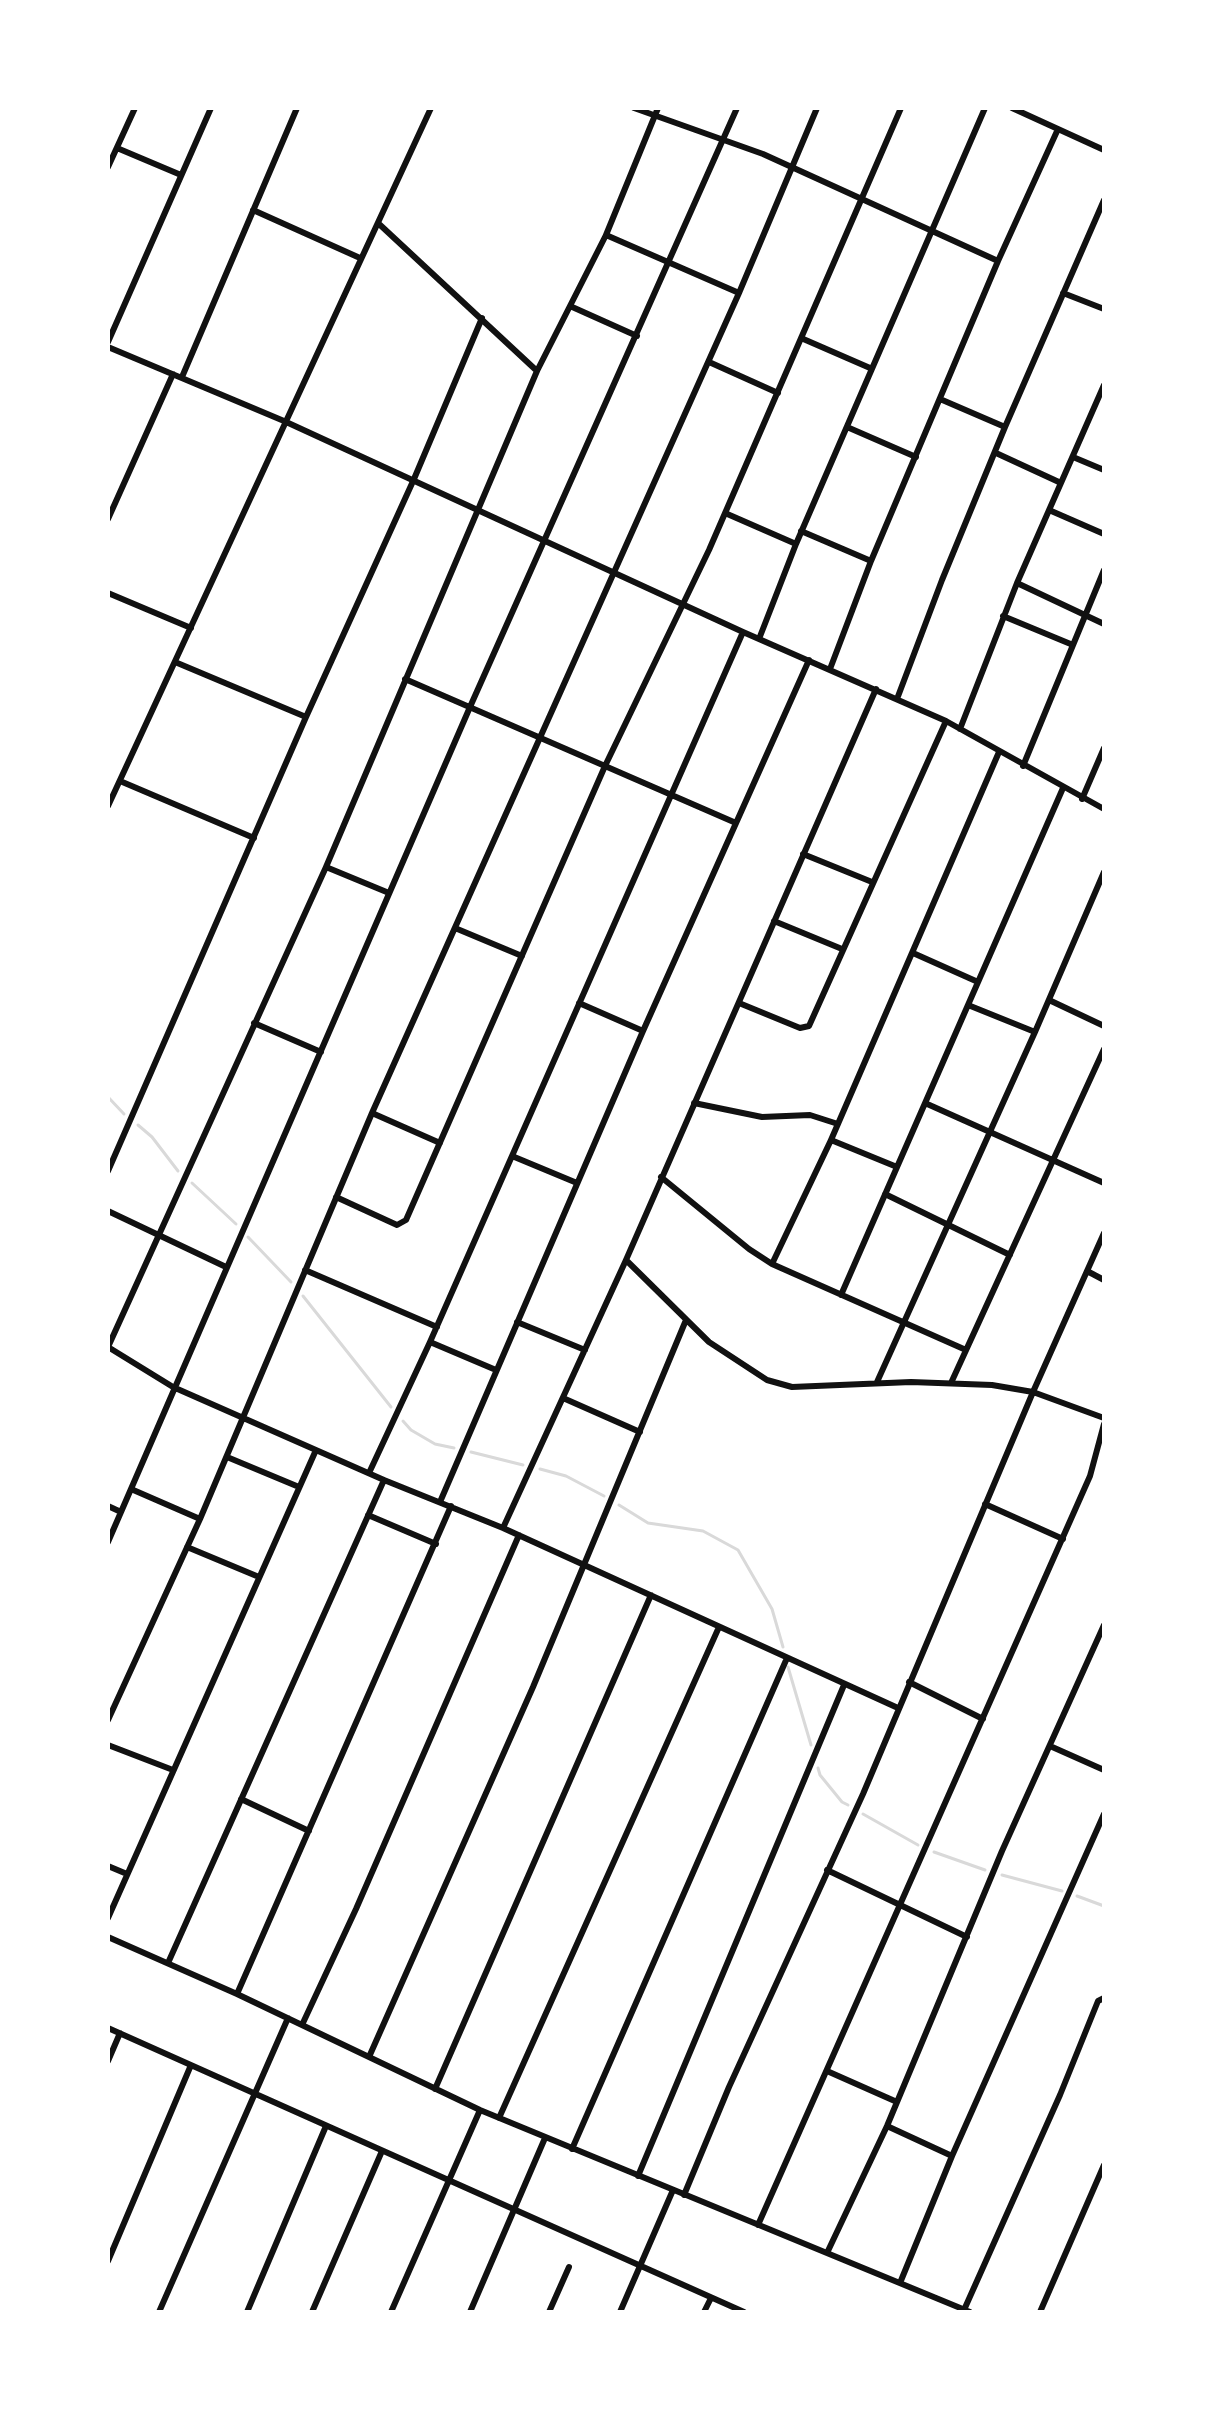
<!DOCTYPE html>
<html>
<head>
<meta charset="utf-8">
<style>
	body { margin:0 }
	#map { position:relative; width:1212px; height:2420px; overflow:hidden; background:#fff; font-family:"Titillium Web",sans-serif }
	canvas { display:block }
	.frame { position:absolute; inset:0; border:110px solid #fff; pointer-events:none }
</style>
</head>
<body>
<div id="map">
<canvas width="1212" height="2420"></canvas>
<div class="frame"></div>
</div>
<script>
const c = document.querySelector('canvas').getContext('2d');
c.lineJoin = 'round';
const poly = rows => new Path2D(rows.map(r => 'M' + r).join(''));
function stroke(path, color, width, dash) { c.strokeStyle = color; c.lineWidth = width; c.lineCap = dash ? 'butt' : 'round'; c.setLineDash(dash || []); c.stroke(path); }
stroke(poly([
	[108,1097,124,1114],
	[138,1125,152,1137,178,1171],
	[192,1183,236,1224],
	[248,1237,291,1282],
	[303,1296,391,1407],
	[403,1421,411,1430,435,1444,454,1448],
	[471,1452,523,1465],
	[540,1469,566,1476,604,1496],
	[619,1505,648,1523,703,1531,738,1550,772,1609,783,1647],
	[788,1667,811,1745],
	[818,1768,820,1775,842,1802,848,1805],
	[863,1814,918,1845],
	[934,1852,985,1870],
	[1002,1875,1062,1891],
	[1077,1896,1104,1906]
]), '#d9d9d9', 3);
stroke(poly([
	[634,108,763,154,998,261],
	[1012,108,1104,150],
	[117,148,181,175],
	[108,167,135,108],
	[253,210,360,258],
	[378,223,537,371],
	[606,235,658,108],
	[1063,293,1104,309],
	[570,306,637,336],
	[801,338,870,368],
	[108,342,211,108],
	[108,347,284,421,743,632,946,721,1104,809],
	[709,362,778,393],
	[182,377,297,108],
	[940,399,1005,427],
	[847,427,916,457],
	[996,453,1061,483],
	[1073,457,1104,470],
	[1049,510,1104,534],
	[725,513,796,544],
	[108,519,173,374],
	[801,531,871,561],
	[1017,583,1104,624],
	[108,593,191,628],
	[1003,616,1073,645],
	[759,639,796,544,985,108],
	[175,662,306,717],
	[830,669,871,561,998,261,1058,129],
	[405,679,736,823],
	[897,699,942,580,1005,427,1104,200],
	[960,729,1017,583,1104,385],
	[1023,766,1104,570],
	[120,781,254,838],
	[1082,799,1104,748],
	[108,806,431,108],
	[803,854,872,882],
	[326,867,389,893],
	[774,921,842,949],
	[455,928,522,956],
	[913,953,978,982],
	[1049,1000,1104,1026],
	[579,1003,643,1031],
	[739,1003,800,1028,809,1026,946,721],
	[968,1005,1035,1032],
	[254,1023,321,1052],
	[694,1103,762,1117,810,1115,838,1124],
	[925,1103,1104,1183],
	[372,1113,440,1143],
	[831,1140,897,1167],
	[512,1156,577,1183],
	[108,1171,306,717,414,479,482,318],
	[661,1177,749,1249,772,1264,966,1350],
	[885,1194,1010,1255],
	[336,1197,397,1225,406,1220,605,766,709,550,901,108],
	[108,1211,226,1267],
	[626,1260,709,1342,767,1380,792,1387,911,1382,992,1385,1033,1392,1104,1418],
	[772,1264,831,1140,999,752],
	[305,1270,437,1327],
	[1087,1271,1104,1280],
	[841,1295,1063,788],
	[517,1322,585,1350],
	[430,1342,496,1370],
	[108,1347,326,867,537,371,606,235,739,293],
	[108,1347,173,1387,384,1480,503,1528,898,1708],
	[877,1382,1035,1032,1104,872],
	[951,1383,1104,1049],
	[563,1398,640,1432],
	[227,1457,299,1487],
	[369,1473,430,1342,743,632],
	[131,1489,200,1519],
	[440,1502,643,1031,809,660],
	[985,1504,1063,1539],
	[108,1506,121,1512],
	[368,1515,436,1544],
	[503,1528,626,1260,876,689],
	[108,1542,470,707,737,108],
	[187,1547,259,1577],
	[909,1682,983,1719],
	[108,1720,200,1519,372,1113,739,293,817,108],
	[108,1745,173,1770],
	[1050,1746,1104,1770],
	[241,1799,309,1831],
	[108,1866,127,1874],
	[827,1870,967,1937],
	[108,1918,316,1450],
	[108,1937,237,1994,480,2110,970,2312],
	[168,1963,384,1480],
	[237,1994,451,1506],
	[302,2025,356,1909,519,1535],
	[108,2028,744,2312],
	[369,2057,533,1687,686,1320],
	[108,2061,120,2033],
	[827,2071,897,2102],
	[435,2089,651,1595],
	[499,2118,719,1627],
	[887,2126,952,2156],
	[572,2149,787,1658],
	[638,2176,844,1685],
	[684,2195,729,2087,863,1794,1033,1392,1104,1233],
	[758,2225,1090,1476,1104,1424],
	[827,2253,887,2126,1002,1851,1104,1625],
	[108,2261,191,2065],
	[900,2283,952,2156,1104,1814],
	[964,2310,1060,2095,1098,2001,1104,1998],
	[159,2312,288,2018],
	[247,2312,326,2126],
	[312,2312,382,2151],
	[391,2312,480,2110],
	[470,2312,545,2138],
	[549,2312,569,2267],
	[620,2312,673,2190],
	[704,2312,711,2298],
	[1040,2312,1104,2165]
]), '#111', 6);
</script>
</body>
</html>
